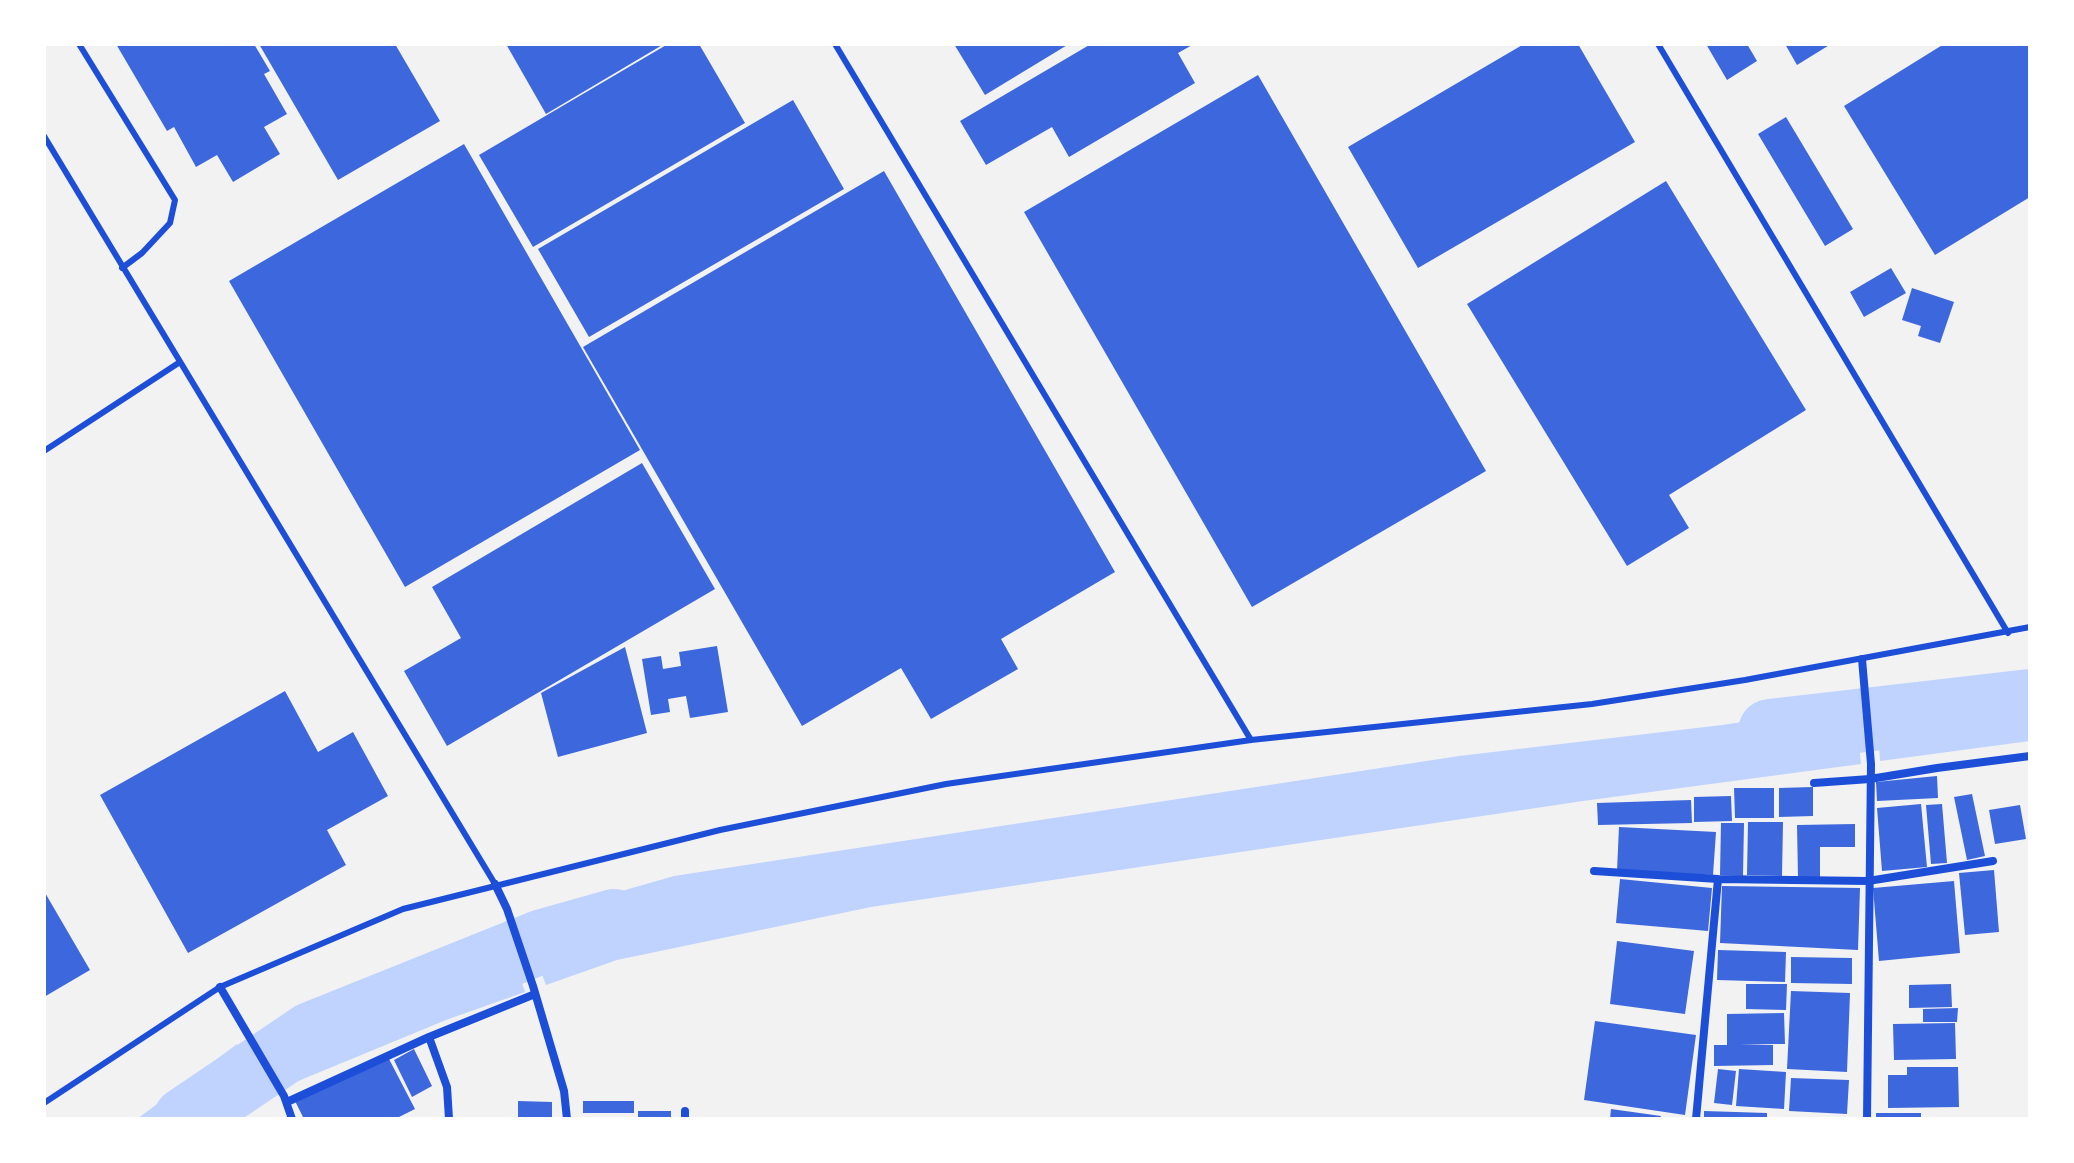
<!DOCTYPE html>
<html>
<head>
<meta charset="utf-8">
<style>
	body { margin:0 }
	#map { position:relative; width:2074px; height:1163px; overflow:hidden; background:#f2f2f2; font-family:Commissioner,sans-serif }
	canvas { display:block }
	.frame { position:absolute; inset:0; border:46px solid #fff; pointer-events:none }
</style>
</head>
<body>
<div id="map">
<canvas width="2074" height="1163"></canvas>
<div class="frame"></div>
</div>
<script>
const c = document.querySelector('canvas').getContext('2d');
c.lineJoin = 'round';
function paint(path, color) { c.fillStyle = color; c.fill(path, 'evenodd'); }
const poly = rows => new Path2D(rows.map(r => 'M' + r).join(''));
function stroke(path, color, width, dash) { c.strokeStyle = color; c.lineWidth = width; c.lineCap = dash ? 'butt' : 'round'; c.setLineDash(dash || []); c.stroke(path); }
paint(poly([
	[2030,679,2030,741,1880,761,1876,702],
	[1855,705,1861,764,1583,801,871,907,617,960,546,985,521,920,674,876,1459,756,1722,725],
	[503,927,525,992,446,1020,286,1086,256,1034,447,949],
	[237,1044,271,1093,233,1119,137,1119]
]), '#bfd3fe');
stroke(poly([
	[1770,731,2030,701],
	[185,1119,311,1034,543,941,614,921]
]), '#bfd3fe', 64);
paint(poly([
	[116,44,254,44,270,71,264,74,287,114,264,127,280,154,233,182,217,155,196,167,174,127,167,131],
	[259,44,395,44,440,121,338,180],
	[506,44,664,44,546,114],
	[668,44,699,44,745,123,533,247,479,155],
	[954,44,1069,44,985,95],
	[1091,44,1194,44,1178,53,1195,83,1069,157,1052,127,986,165,960,121],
	[1524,44,1578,44,1635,142,1418,268,1348,147],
	[1706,44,1747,44,1757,61,1727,80],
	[1785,44,1831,44,1797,65],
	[1944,44,2030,44,2030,197,1935,255,1844,106],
	[1258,75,1486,471,1252,607,1024,212],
	[793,100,844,189,589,337,538,249],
	[1786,117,1853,229,1825,246,1758,134],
	[464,144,640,450,405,587,229,281],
	[884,171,1115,572,1001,639,1018,669,931,719,901,668,802,726,583,347],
	[1666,181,1806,410,1669,495,1689,528,1627,566,1467,304],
	[1891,268,1906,293,1864,317,1850,292],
	[1912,288,1954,302,1940,343,1918,336,1921,326,1902,320],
	[642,463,715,589,447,746,404,671,461,638,432,587],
	[717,646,728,712,690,718,686,696,668,699,670,712,651,715,642,659,661,656,663,669,681,666,679,652],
	[625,647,647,733,558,757,541,693],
	[285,691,318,752,353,732,388,796,327,830,346,865,188,953,100,795],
	[1937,776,1938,798,1877,801,1876,782],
	[1813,787,1813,816,1779,817,1779,788],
	[1734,788,1774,788,1774,818,1735,818],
	[1972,794,1985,856,1967,860,1954,797],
	[1731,796,1732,821,1694,822,1694,797],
	[1691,800,1692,823,1598,825,1597,803],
	[1921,804,1927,867,1882,871,1877,808],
	[1942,804,1947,863,1931,864,1926,805],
	[2020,805,2026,839,1995,844,1989,810],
	[1748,822,1783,822,1782,876,1747,875],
	[1721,823,1744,823,1743,876,1720,875],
	[1855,824,1855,847,1820,847,1820,878,1798,878,1797,825],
	[1619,827,1716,832,1713,875,1617,871],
	[1994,870,1999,932,1965,935,1959,873],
	[1620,879,1712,888,1708,931,1616,923],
	[1954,881,1960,953,1879,961,1873,888],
	[1722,886,1860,888,1858,950,1720,943],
	[44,891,90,970,44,997],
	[1617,941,1694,951,1685,1014,1610,1004],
	[1718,950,1786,952,1785,982,1717,980],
	[1791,957,1852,958,1852,984,1791,983],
	[1746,984,1787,984,1786,1010,1746,1009],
	[1951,984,1952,1007,1909,1008,1909,985],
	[1791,991,1850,993,1847,1072,1787,1069],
	[1958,1008,1957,1022,1923,1022,1923,1009],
	[1784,1013,1785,1044,1740,1044,1773,1045,1773,1065,1714,1066,1714,1045,1727,1045,1727,1014],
	[1595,1021,1696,1035,1685,1115,1584,1100],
	[1955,1023,1956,1059,1894,1060,1893,1024],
	[414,1049,432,1086,412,1097,394,1060],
	[389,1059,415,1109,395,1119,304,1119,295,1101],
	[1907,1067,1958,1067,1959,1107,1888,1108,1888,1075,1907,1075],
	[1718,1069,1736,1071,1732,1105,1714,1103],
	[1739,1069,1786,1072,1784,1109,1736,1106],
	[1791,1078,1849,1080,1847,1114,1789,1111],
	[518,1101,552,1102,552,1119,518,1119],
	[583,1101,634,1101,634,1113,583,1113],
	[1611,1109,1661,1116,1660,1119,1610,1119],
	[638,1111,671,1111,671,1119,638,1119],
	[1704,1111,1767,1113,1767,1119,1704,1119],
	[1876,1113,1921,1113,1921,1119,1876,1119]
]), '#3d67dc');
stroke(poly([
	[79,44,175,200,170,223,142,253,122,268],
	[835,44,1251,740],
	[1658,44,2008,633],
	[44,136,495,884],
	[44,451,180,362],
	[44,1103,220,987,403,909,720,830,946,784,1251,740,1592,704,1745,680,2030,627]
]), '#1d4ed8', 6);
stroke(poly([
	[1862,659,1871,764,1867,1119],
	[1814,783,1870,779,1937,768,2030,756],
	[1594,871,1718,879,1868,881,1993,861],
	[495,884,507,909,533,986,564,1091,567,1119],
	[220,987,284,1096,292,1119],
	[429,1037,447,1087,449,1119],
	[287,1102,429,1037,535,994],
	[685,1119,685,1111],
	[1696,1119,1718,879]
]), '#1d4ed8', 8);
</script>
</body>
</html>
